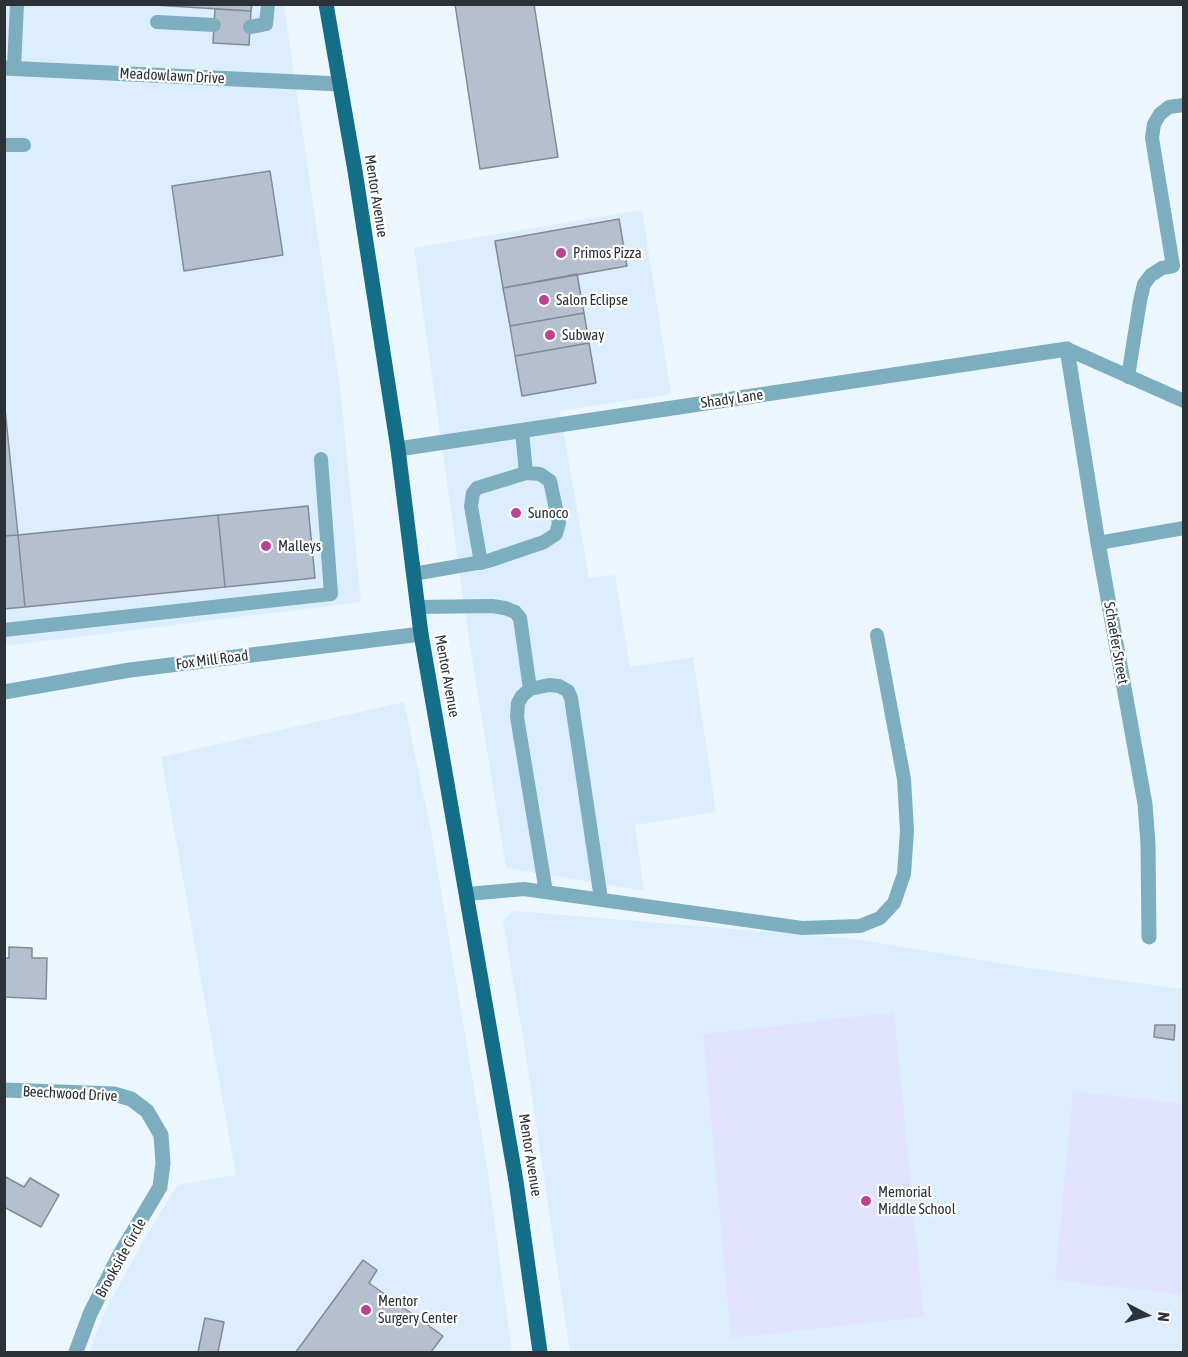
<!DOCTYPE html>
<html>
<head>
<meta charset="utf-8">
<style>
	body { margin:0 }
	#map { position:relative; width:1188px; height:1357px; overflow:hidden; background:#ecf6fe; font-family:"Asap Condensed",sans-serif }
	canvas { display:block }
	.frame { position:absolute; inset:0; border:6px solid #2c3237; pointer-events:none }
	.north { position:absolute; left:1116px; top:1285px; width:60px; height:60px; -webkit-text-stroke:4px #fff; paint-order:stroke; rotate:96deg; font-size:16px; font-weight:700; line-height:24px; text-align:center; color:#2c3237 }
	.north::after { content:''; display:block; margin:auto; width:21px; height:27px; background:#2c3237; clip-path:polygon(50% 0,100% 100%,50% 72%,0 100%) }
</style>
</head>
<body>
<div id="map">
<canvas width="1188" height="1357"></canvas>
<div class="frame"></div>
<div class="north">N</div>
</div>
<script>
const c = document.querySelector('canvas').getContext('2d');
c.lineJoin = 'round';
function paint(path, color) { c.fillStyle = color; c.fill(path, 'evenodd'); }
const poly = rows => new Path2D(rows.map(r => 'M' + r).join(''));
function stroke(path, color, width, dash) { c.strokeStyle = color; c.lineWidth = width; c.lineCap = dash ? 'butt' : 'round'; c.setLineDash(dash || []); c.stroke(path); }
function label(font, color, halo, rows, align = 'center') {
  c.font = font + ' "Asap Condensed",sans-serif'; c.lineWidth = 4.5; c.setLineDash([]); c.textBaseline = 'middle'; c.strokeStyle = halo; c.fillStyle = color; for (const [text, x, y, turn = 0] of rows) {
    c.save(); c.translate(x, y); c.rotate((+turn || 0) * Math.PI / 180); c.textAlign = isNaN(turn) ? turn : align; if (halo) c.strokeText(text, 0, 0); c.fillText(text, 0, 0); c.restore();
  }
}
paint(poly([
	[4,5,284,5,341,395,361,602,5,646],
	[642,210,671,394,560,411,589,578,615,575,630,667,693,657,716,812,635,825,644,891,506,868,469,639,414,248],
	[404,702,431,831,487,1166,512,1352,89,1352,107,1307,141,1245,177,1185,236,1175,161,757],
	[515,911,855,939,1036,969,1183,989,1183,1352,570,1352,525,1050,503,922,507,916]
]), '#dceefd');
paint(poly([
	[894,1012,924,1317,731,1338,703,1034],
	[1073,1091,1183,1104,1183,1295,1055,1280]
]), '#e1e3fe');
const building = poly([
	[137,4,252,4,251,11,137,4],
	[455,4,534,4,558,157,480,169,455,4],
	[215,9,251,11,249,45,213,43,215,9],
	[270,171,283,255,184,271,172,186,270,171],
	[619,219,627,266,503,288,495,241,619,219],
	[577,274,584,313,510,326,503,288,577,274],
	[584,313,589,343,515,356,510,326,584,313],
	[589,343,596,383,522,396,515,356,589,343],
	[4,399,18,535,4,536,4,399],
	[308,506,315,578,225,587,218,515,308,506],
	[218,515,225,587,25,607,18,535,218,515],
	[18,535,25,607,4,609,4,536,18,535],
	[9,947,32,948,32,958,47,958,46,999,4,997,4,958,9,958,9,947],
	[1155,1025,1175,1025,1174,1040,1154,1037,1155,1025],
	[4,1176,24,1187,30,1178,59,1195,41,1227,4,1207,4,1176],
	[363,1260,377,1270,369,1283,443,1336,431,1352,296,1352,363,1260],
	[205,1318,224,1322,218,1352,198,1352,205,1318]
]);
paint(building, '#b6bfcf');
stroke(building, '#828a99', 1.5);
stroke(poly([
	[157,22,214,25],
	[250,27,266,24,268,4],
	[14,68,17,4],
	[4,145,24,145],
	[1067,349,1184,401],
	[1128,377,1140,301,1144,284,1151,275,1162,268,1173,266,1152,138,1154,124,1160,114,1169,107,1184,105],
	[1098,543,1184,528],
	[481,563,471,506,473,493,477,488,526,473],
	[413,574,488,561,544,542,556,534,559,523,550,481,540,474,526,473,522,431],
	[418,607,492,606,505,608,515,612,520,618,530,689,549,685,559,686,568,691,571,698,601,899],
	[4,630,331,594,321,459],
	[530,689,522,696,518,703,517,717,546,892],
	[467,894,524,889,802,928,860,926,880,918,894,903,904,874,907,831,904,779,877,635]
]), '#7daebf', 14);
stroke(poly([
	[4,68,340,84],
	[398,449,1067,349,1098,543,1145,804,1148,844,1149,937],
	[4,692,130,670,421,634],
	[4,1090,114,1094,131,1099,147,1111,161,1135,163,1163,160,1187,119,1256,90,1314,76,1352]
]), '#7daebf', 15);
stroke(poly([
	[326,4,355,171,398,449,421,634,516,1181,540,1352]
]), '#146e87', 15);
for (const [x, y, r, color] of [
	[561,253,6,"#bb4297"],
	[544,300,6,"#bb4297"],
	[550,335,6,"#bb4297"],
	[516,513,6,"#bb4297"],
	[266,546,6,"#bb4297"],
	[866,1201,6,"#bb4297"],
	[366,1310,6,"#bb4297"]
]) { const dot = new Path2D(); dot.arc(x, y, r, 0, 2 * Math.PI); c.fillStyle = color; c.fill(dot); stroke(dot, '#fff', 2); }
label('15px', '#2c3237', '#fff', [
	["Meadowlawn Drive",172,76,3],
	["Mentor Avenue",376,196,81],
	["Shady Lane",732,399,-8],
	["Schaefer Street",1116,643,80],
	["Fox Mill Road",212,660,-7],
	["Mentor Avenue",447,676,80],
	["Beechwood Drive",70,1094,3],
	["Mentor Avenue",530,1155,81],
	["Brookside Circle",121,1258,-61]
]);
label('15px', '#2c3237', '#fff', [
	["Primos Pizza",573,253],
	["Salon Eclipse",556,300],
	["Subway",562,335],
	["Sunoco",528,513],
	["Malleys",278,546],
	["Memorial",878,1192],
	["Middle School",878,1209],
	["Mentor",378,1301],
	["Surgery Center",378,1318]
], 'left');
</script>
</body>
</html>
